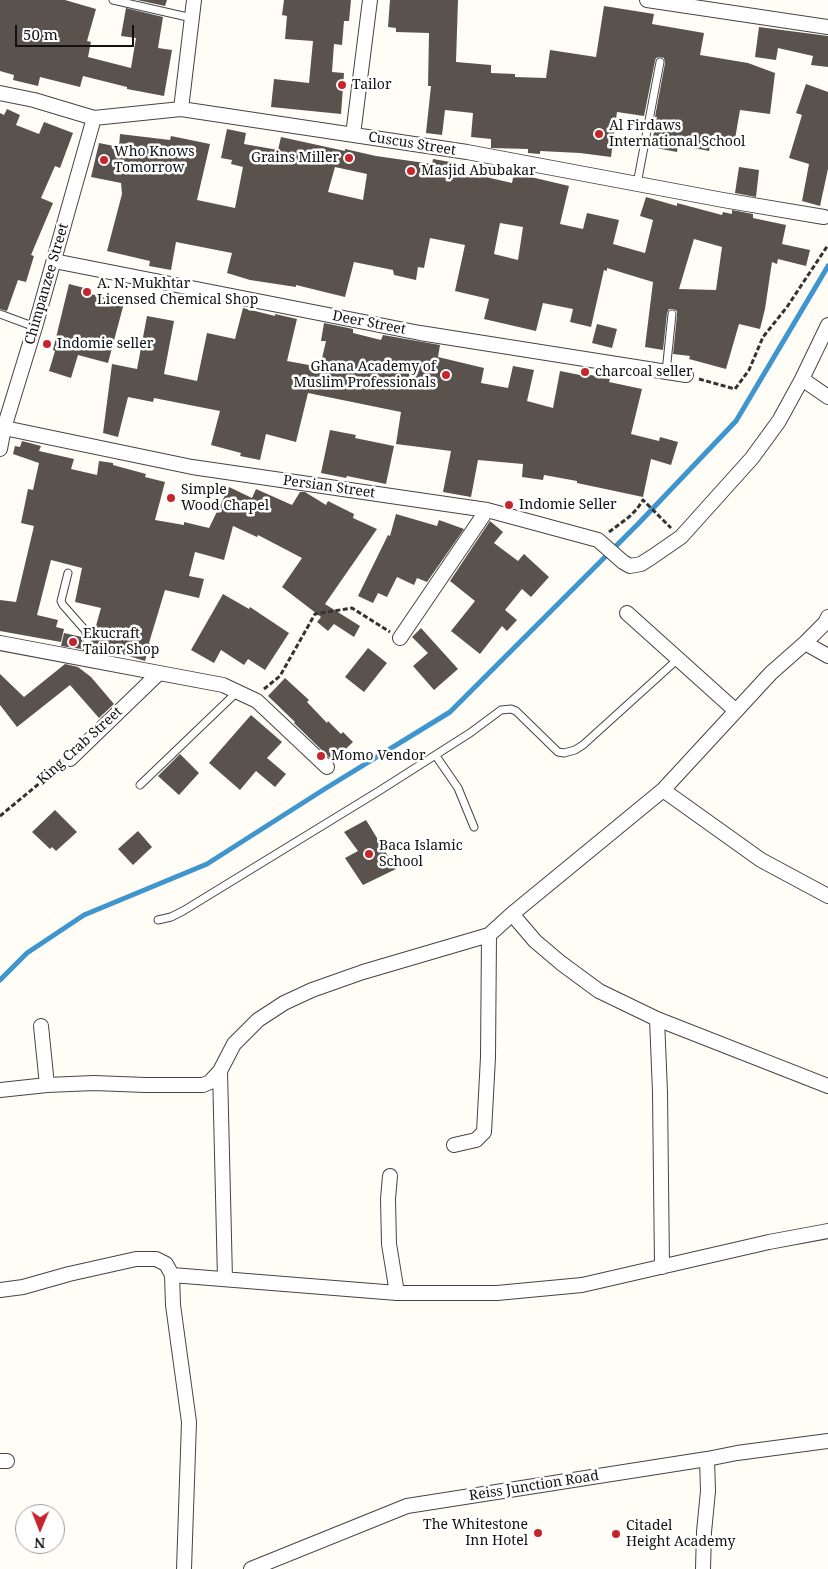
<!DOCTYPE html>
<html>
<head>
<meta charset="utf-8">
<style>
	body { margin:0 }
	#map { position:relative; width:828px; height:1569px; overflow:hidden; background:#fffdf5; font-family:"Noto Serif",serif }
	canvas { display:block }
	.north { position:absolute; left:15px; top:1504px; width:50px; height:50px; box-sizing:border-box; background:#fff; border:1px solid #a0a0a0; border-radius:50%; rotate:181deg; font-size:14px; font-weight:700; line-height:20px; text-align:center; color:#111 }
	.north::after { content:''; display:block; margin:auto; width:18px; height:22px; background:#c4262e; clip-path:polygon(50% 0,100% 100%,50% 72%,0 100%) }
	.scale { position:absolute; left:15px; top:25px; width:119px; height:22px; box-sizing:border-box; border:2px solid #111; border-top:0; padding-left:6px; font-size:15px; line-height:18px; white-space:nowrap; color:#111; -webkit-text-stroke:4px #fff; paint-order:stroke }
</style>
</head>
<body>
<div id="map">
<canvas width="828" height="1569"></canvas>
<div class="north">N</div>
<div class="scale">50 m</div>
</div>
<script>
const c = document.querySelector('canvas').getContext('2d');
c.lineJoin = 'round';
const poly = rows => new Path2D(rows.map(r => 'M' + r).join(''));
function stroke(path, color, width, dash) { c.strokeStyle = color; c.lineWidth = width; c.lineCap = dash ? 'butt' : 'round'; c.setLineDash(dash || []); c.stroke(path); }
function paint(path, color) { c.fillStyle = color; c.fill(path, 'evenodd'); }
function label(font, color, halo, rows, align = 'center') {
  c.font = font + ' "Noto Serif",serif'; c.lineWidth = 5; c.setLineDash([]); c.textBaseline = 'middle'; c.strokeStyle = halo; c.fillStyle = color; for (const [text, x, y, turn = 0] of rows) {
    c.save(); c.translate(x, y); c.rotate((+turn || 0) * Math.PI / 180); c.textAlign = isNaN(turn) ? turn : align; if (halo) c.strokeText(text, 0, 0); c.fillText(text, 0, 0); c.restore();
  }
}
stroke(poly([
	[0,980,27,953,84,915,207,864,323,790,450,712,638,524,736,421,828,266]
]), '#3f96cf', 5);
paint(poly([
	[0,0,65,0,96,9,87,41,91,42,88,57,131,68,136,38,121,36,126,8,163,17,158,48,172,50,164,96,127,89,127,87,83,76,80,87,40,77,38,86,13,80,14,75,0,71],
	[137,0,167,0,165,6],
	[284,0,351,0,349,21,344,21,342,45,334,44,332,72,344,73,341,114,271,107,274,79,309,83,313,41,285,39,287,16,282,15],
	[390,0,458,0,456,62,491,65,491,73,515,74,515,77,546,78,550,50,596,57,604,6,654,14,652,24,704,33,700,55,748,63,775,73,770,114,740,110,735,139,712,135,709,151,678,145,677,152,651,147,657,117,655,117,665,63,664,58,660,57,656,58,655,61,644,116,617,112,611,157,580,153,540,151,540,154,528,153,528,149,491,148,491,139,471,137,473,113,445,110,442,135,426,133,431,86,428,86,429,33,396,32,396,28,388,27],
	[759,27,828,36,828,67,811,65,813,56,778,48,776,60,755,57],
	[806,84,828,92,828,169,820,206,802,201,809,164,789,158,802,115,796,113],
	[7,109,20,115,16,125,39,134,44,122,73,133,60,168,55,166,41,198,53,203,31,255,34,256,26,282,18,280,7,311,0,309,0,113,4,115],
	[227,129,246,133,244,144,278,150,281,137,345,151,345,149,376,156,432,164,433,159,456,163,455,170,512,183,514,173,569,186,560,224,583,229,587,213,619,220,613,244,645,253,653,220,640,216,646,197,677,206,677,203,722,215,723,212,732,214,732,210,753,214,753,218,786,225,782,244,810,250,806,266,778,259,777,264,772,262,765,309,760,329,739,324,726,369,689,359,690,356,673,354,677,315,677,311,673,309,669,309,667,313,663,350,645,347,653,282,607,268,607,271,604,270,591,327,570,322,573,309,543,303,536,331,484,319,489,299,455,291,465,245,430,238,424,268,418,267,416,280,394,275,393,270,354,262,345,297,296,285,296,287,250,280,227,273,232,253,176,242,171,270,149,266,150,261,107,251,122,194,121,183,91,177,99,143,119,147,120,134,170,140,171,136,210,144,197,200,235,208,243,167,231,164,232,160,221,158],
	[335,167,367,174,363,200,328,192],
	[500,223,523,227,518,260,494,254],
	[694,239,722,247,716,290,679,289],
	[739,167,759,170,756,197,735,193],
	[69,284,92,290,91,294,124,303,108,363,78,355,71,378,49,371,55,351,53,350],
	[243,308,275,316,275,314,297,319,287,361,320,367,326,341,321,341,324,323,353,329,353,333,381,340,383,335,440,345,438,357,484,368,481,383,508,388,513,366,534,370,527,401,553,408,560,371,585,376,586,374,610,379,609,382,642,389,631,434,659,441,660,437,678,442,671,465,651,459,643,497,577,483,577,481,544,475,543,480,522,477,523,464,478,460,471,497,443,492,451,451,396,444,401,412,308,393,296,442,266,434,260,460,240,456,241,453,211,445,220,411,154,398,153,402,128,397,118,437,103,433,112,364,137,369,147,316,174,321,164,374,197,381,207,333,235,339],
	[597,324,617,329,612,348,592,343],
	[330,430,356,435,355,438,394,446,386,484,347,476,346,478,321,473],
	[22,441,41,446,39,451,74,459,71,469,97,475,99,461,113,463,113,465,146,474,145,477,165,482,155,520,184,525,184,522,209,528,229,487,252,498,256,489,292,505,300,492,305,492,326,505,328,501,354,514,353,518,377,529,325,604,360,626,354,637,334,624,328,631,317,622,321,617,282,587,302,558,258,535,257,537,233,526,224,560,195,552,189,576,204,579,199,598,165,590,149,643,150,644,145,661,93,645,92,640,101,608,75,602,82,568,51,560,37,615,58,620,56,627,64,629,61,642,0,631,0,600,16,602,34,526,21,523,28,489,33,490,39,463,13,454,15,446,20,447],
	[396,514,437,526,439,520,464,529,427,582,417,578,414,585,397,577,387,597,378,593,373,603,358,596,388,535,390,536],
	[490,521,503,532,494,543,518,561,524,554,549,577,531,597,522,589,505,610,517,620,507,631,502,626,480,654,451,631,475,601,450,581],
	[223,594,249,609,250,607,289,633,265,670,248,659,244,665,221,650,214,663,191,650],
	[421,628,458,669,434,690,413,666,428,653,412,637],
	[64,633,82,637,82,649,61,646],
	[368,648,387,663,364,692,345,677],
	[65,664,78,667,91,677,114,704,99,718,70,685,17,727,0,705,0,674,24,697],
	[285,678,309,700,307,702,327,723,328,721,341,734,343,732,353,742,333,761,294,723,295,722,268,696],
	[251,715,282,742,267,758,286,774,275,787,256,771,240,790,209,763],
	[180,754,199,773,179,795,158,776],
	[55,810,77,832,56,851,52,847,50,849,32,832],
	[366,820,396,869,363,885,345,858,358,851,344,832],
	[138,831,152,847,133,865,118,849]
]), '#5a524d');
const lane = poly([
	[113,0,192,18],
	[637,184,660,62],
	[0,314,35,327],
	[666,372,672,314],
	[68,573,61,601,63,605,85,630,87,635,88,660],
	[436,756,458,788,474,827],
	[140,785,237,692],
	[158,920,171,917,183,911,379,791,470,733,501,710,511,709,516,711,558,752,564,753,575,750,583,745,678,659]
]);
const street = poly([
	[647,0,828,27],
	[0,93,34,100,94,118,181,109,467,152,723,200,824,217],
	[181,109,194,0],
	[353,135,370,0],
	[54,261,420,333,686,375],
	[802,379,828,397],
	[0,427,192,467,487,510,598,540,623,562,630,566,641,564,652,557,681,537,752,458,779,421,802,379,828,325],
	[0,449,4,428,35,327,94,118],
	[627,613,736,711],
	[400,638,487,510],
	[0,643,223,685,257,701,327,767],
	[805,643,828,656],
	[70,759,159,673],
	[663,790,761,860,828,896],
	[512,914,535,941,561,963,599,991,657,1019,828,1086],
	[657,1019,660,1092,662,1267],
	[41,1026,47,1085],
	[220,1071,225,1279],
	[0,1090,47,1085,94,1083,145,1085,203,1085,210,1082,220,1071,234,1044,258,1020,284,1003,312,990,363,972,489,935,512,914,663,790,771,673,805,643,825,623,828,617],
	[454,1145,476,1140,484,1132,488,1057,489,935],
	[390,1176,388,1199,389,1244,397,1293],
	[172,1275,397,1293,497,1293,582,1285,769,1242,828,1231],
	[0,1290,23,1287,69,1274,136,1259,156,1259,166,1264,172,1275,173,1305,189,1422,184,1569],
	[0,1461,7,1461],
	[251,1569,407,1506,707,1459,737,1453,828,1441],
	[703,1569,704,1532,708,1491,707,1459]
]);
stroke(lane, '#444', 9);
stroke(street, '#444', 16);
stroke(poly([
	[699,379,735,389,749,370,763,337,787,307,828,245],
	[609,532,629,517,637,509,643,500,671,528],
	[264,689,280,676,315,614,352,608,390,632],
	[0,816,59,767]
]), '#333', 3, [5, 2.5]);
stroke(lane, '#fff', 7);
stroke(street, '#fff', 14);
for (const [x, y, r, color] of [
	[342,85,5,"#c4262e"],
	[599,134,5,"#c4262e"],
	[349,158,5,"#c4262e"],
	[104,160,5,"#c4262e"],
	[411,171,5,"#c4262e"],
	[87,292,5,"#c4262e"],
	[47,344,5,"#c4262e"],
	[585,372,5,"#c4262e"],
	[446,375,5,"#c4262e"],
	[171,498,5,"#c4262e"],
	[509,505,5,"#c4262e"],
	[73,642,5,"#c4262e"],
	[321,756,5,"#c4262e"],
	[369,854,5,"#c4262e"],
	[538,1533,5,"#c4262e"],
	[616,1534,5,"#c4262e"]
]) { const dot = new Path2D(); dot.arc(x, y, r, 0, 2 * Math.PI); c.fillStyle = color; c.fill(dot); stroke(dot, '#fff', 2); }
label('14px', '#111', '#fff', [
	["Tailor",352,85],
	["Al Firdaws",609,126],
	["International School",609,142],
	["Who Knows",114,152],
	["Tomorrow",114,168],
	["Grains Miller",339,158,"right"],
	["Masjid Abubakar",421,171],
	["A. N. Mukhtar",97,284],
	["Licensed Chemical Shop",97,300],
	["Indomie seller",57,344],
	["Ghana Academy of",436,367,"right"],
	["Muslim Professionals",436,383,"right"],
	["charcoal seller",595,372],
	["Simple",181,490],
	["Wood Chapel",181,506],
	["Indomie Seller",519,505],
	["Ekucraft",83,634],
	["Tailor Shop",83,650],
	["Momo Vendor",331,756],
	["Baca Islamic",379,846],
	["School",379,862],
	["The Whitestone",528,1525,"right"],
	["Inn Hotel",528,1541,"right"],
	["Citadel",626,1526],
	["Height Academy",626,1542]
], 'left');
label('14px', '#111', '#fff', [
	["Cuscus Street",412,144,9],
	["Chimpanzee Street",47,284,-74],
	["Deer Street",369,323,11],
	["Persian Street",329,487,8],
	["King Crab Street",80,746,-42],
	["Reiss Junction Road",534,1486,-9]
]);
</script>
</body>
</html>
